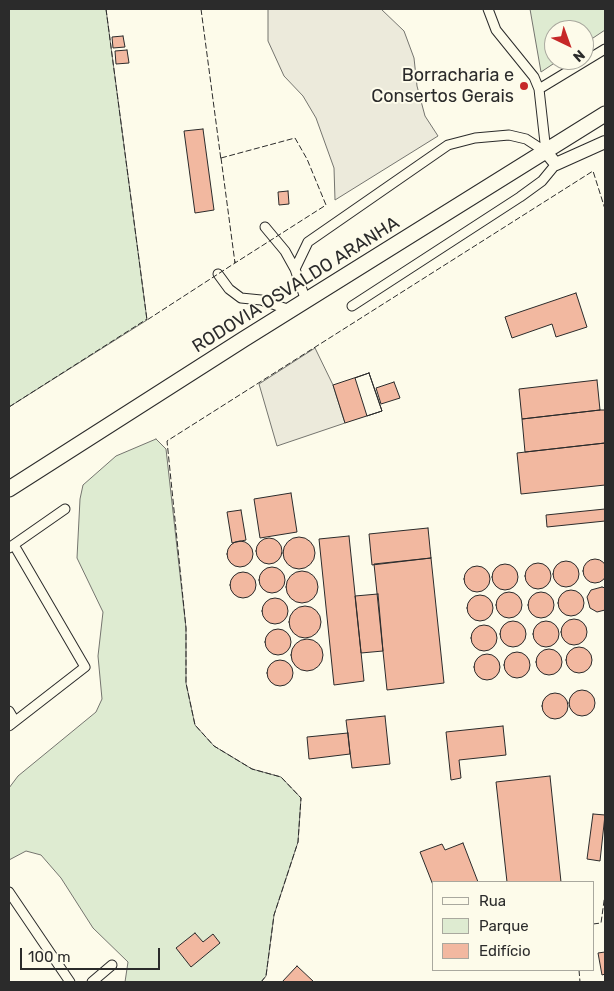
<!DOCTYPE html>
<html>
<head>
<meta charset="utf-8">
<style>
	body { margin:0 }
	#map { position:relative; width:614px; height:991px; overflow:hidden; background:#fdfbea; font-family:Rubik,sans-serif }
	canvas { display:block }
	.frame { position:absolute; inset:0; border:10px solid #2b2b2b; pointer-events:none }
	.legend { position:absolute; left:432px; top:881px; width:162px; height:90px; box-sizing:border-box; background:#fdfbea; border:1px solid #a9a89e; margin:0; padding:6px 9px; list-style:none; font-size:15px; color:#2b2b2b }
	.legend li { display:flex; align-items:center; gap:10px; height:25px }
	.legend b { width:25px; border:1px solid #a9a89e }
	.north { position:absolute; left:544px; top:20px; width:50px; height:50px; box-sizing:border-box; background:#fdfbea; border:1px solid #a9a89e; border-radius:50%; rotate:138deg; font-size:14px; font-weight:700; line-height:20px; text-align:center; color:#2b2b2b }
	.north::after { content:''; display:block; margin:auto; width:18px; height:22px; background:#c62828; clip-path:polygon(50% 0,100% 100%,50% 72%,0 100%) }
	.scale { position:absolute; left:20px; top:948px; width:140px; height:22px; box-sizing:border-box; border:2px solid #2b2b2b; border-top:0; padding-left:6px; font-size:15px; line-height:18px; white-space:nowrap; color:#2b2b2b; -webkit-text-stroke:4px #fdfbea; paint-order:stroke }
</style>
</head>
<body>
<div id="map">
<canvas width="614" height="991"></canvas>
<div class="frame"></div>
<ul class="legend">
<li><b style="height:6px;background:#fdfbea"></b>Rua</li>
<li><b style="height:14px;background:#deebd1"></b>Parque</li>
<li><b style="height:14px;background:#f2b8a0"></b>Edifício</li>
</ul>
<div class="north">N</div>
<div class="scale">100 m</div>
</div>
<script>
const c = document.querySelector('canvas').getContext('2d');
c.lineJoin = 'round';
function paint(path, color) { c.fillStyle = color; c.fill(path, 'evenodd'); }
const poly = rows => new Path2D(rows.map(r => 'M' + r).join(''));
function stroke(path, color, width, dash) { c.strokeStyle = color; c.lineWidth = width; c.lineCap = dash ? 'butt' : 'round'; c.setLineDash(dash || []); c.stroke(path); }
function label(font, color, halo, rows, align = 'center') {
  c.font = font + ' Rubik,sans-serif'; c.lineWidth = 4; c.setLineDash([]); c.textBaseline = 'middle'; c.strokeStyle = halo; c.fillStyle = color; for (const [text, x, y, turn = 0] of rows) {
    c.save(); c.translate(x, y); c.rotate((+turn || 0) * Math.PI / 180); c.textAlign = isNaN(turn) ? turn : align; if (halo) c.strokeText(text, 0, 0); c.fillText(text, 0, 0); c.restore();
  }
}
const green = poly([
	[9,9,106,9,147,320,9,407,9,9],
	[530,9,605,9,605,30,584,44,584,30,554,30,554,60,559,60,541,72,530,9],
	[156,439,166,449,186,628,186,683,195,725,214,746,252,769,281,777,301,798,298,842,274,915,266,976,261,982,125,982,128,962,93,928,61,878,41,855,26,851,9,860,9,788,18,776,96,712,102,699,98,656,103,612,77,558,80,499,83,485,116,456,156,439]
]);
paint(green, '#deebd1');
stroke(green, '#74746e', 1);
const parking = poly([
	[268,9,381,9,404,31,414,58,417,86,425,116,438,136,335,200,334,168,316,118,303,96,284,76,268,41,268,9],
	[315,348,333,385,345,423,277,446,259,384,315,348]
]);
paint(parking, '#eceadb');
stroke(parking, '#74746e', 1);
const building = poly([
	[123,36,125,47,113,48,112,37,123,36],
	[127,50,129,63,116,64,115,51,127,50],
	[203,129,214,210,195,213,184,131,203,129],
	[288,191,289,204,279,205,278,192,288,191],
	[576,293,587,327,556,337,552,324,512,338,505,317,576,293],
	[369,373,382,411,345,423,333,385,369,373],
	[369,373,382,411,367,416,355,378,369,373],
	[597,380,600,410,522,419,519,389,597,380],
	[394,382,400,398,381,404,376,388,394,382],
	[600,410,605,410,605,443,525,452,522,419,600,410],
	[605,443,605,485,521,494,517,453,605,443],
	[291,493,297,532,260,538,254,499,291,493],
	[605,509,605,521,547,527,546,515,605,509],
	[241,510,246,540,232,543,227,512,241,510],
	[428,528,431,558,372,565,369,534,428,528],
	[349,536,364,681,334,685,319,539,349,536],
	'283 553a16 16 0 1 1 32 0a16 16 0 1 1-32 0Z',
	'256 551a13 13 0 1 1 26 0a13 13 0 1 1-26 0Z',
	'227 554a13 13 0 1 1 26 0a13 13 0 1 1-26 0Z',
	[431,558,444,683,387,690,374,564,431,558],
	'583 571a12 12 0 1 1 24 0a12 12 0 1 1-24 0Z',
	'553 574a13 13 0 1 1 26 0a13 13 0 1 1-26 0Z',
	'525 576a13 13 0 1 1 26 0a13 13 0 1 1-26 0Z',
	'492 577a13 13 0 1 1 26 0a13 13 0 1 1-26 0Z',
	'464 579a13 13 0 1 1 26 0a13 13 0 1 1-26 0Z',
	'259 580a13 13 0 1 1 26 0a13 13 0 1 1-26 0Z',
	'286 587a16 16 0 1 1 32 0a16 16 0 1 1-32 0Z',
	'230 585a13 13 0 1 1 26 0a13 13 0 1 1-26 0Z',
	[602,587,605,588,605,610,597,612,590,608,587,597,591,590,602,587],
	'558 603a13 13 0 1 1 26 0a13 13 0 1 1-26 0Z',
	'528 605a13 13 0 1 1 26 0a13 13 0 1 1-26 0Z',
	'496 605a13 13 0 1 1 26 0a13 13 0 1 1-26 0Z',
	[378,594,383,651,361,653,355,596,378,594],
	'467 608a13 13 0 1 1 26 0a13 13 0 1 1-26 0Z',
	'262 611a13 13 0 1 1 26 0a13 13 0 1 1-26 0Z',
	'289 622a16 16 0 1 1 32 0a16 16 0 1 1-32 0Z',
	'561 632a13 13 0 1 1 26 0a13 13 0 1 1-26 0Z',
	'533 634a13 13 0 1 1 26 0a13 13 0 1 1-26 0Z',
	'500 634a13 13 0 1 1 26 0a13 13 0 1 1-26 0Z',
	'471 638a13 13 0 1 1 26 0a13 13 0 1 1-26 0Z',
	'265 642a13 13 0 1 1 26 0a13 13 0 1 1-26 0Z',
	'291 655a16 16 0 1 1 32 0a16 16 0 1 1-32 0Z',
	'566 660a13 13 0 1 1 26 0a13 13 0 1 1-26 0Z',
	'536 662a13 13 0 1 1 26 0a13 13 0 1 1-26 0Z',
	'504 665a13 13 0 1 1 26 0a13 13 0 1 1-26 0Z',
	'474 667a13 13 0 1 1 26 0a13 13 0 1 1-26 0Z',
	'267 673a13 13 0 1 1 26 0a13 13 0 1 1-26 0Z',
	'569 703a13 13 0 1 1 26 0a13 13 0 1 1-26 0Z',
	'542 706a13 13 0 1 1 26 0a13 13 0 1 1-26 0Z',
	[385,716,390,764,352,768,346,720,385,716],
	[503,726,506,755,459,760,461,778,451,780,446,732,503,726],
	[348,733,350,754,309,759,307,737,348,733],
	[550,776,561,882,507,882,496,782,550,776],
	[593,814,605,815,600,861,587,859,593,814],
	[463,843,478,882,433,882,433,885,420,852,442,844,445,850,463,843],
	[195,933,203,942,213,934,220,943,191,967,176,948,195,933],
	[605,952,605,974,602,975,598,953,605,952],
	[297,966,314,982,282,982,297,966]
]);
paint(building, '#f2b8a0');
stroke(building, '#2b2b2b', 1);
const street = poly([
	[488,9,496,30,534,77,539,89,546,152],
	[539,89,605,49],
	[265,227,285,251,295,269,306,301],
	[295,269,308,242,448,145,475,138,509,135,526,139,546,152],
	[218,274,229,289,241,298,261,300,290,310],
	[352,306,520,197,542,181,556,164],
	[9,548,65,509],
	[9,711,15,721],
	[9,726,85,667,14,545],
	[9,892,70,982],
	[92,982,112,965]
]);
const secondary = poly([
	[546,152,556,164,605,142]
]);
const highway = poly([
	[9,489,244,339,605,114]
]);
stroke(street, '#2b2b2b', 11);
stroke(secondary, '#2b2b2b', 14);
stroke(highway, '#2b2b2b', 17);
stroke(street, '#fdfbea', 9);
stroke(secondary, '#fdfbea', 12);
stroke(highway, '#fdfbea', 15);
stroke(poly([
	[106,9,147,320,235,263,221,158],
	[201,9,221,160],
	[221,158,295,138,307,159,326,205,235,263,235,261],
	[9,407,147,319],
	[593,924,601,923,605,894],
	[579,970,580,982],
	[261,982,266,976,274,915,298,842,301,798,281,777,252,769,214,746,195,725,186,683,186,628,167,441,593,171,605,209]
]), '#2b2b2b', 1, [6, 2.5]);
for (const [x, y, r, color] of [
	[524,86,5,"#c62828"]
]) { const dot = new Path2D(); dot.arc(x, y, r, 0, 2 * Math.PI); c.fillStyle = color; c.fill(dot); stroke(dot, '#fdfbea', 2); }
label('18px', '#2b2b2b', '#fdfbea', [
	["Borracharia e",514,76],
	["Consertos Gerais",514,97]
], 'right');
label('18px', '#2b2b2b', '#fdfbea', [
	["RODOVIA OSVALDO ARANHA",296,285,-32]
]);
</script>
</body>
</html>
